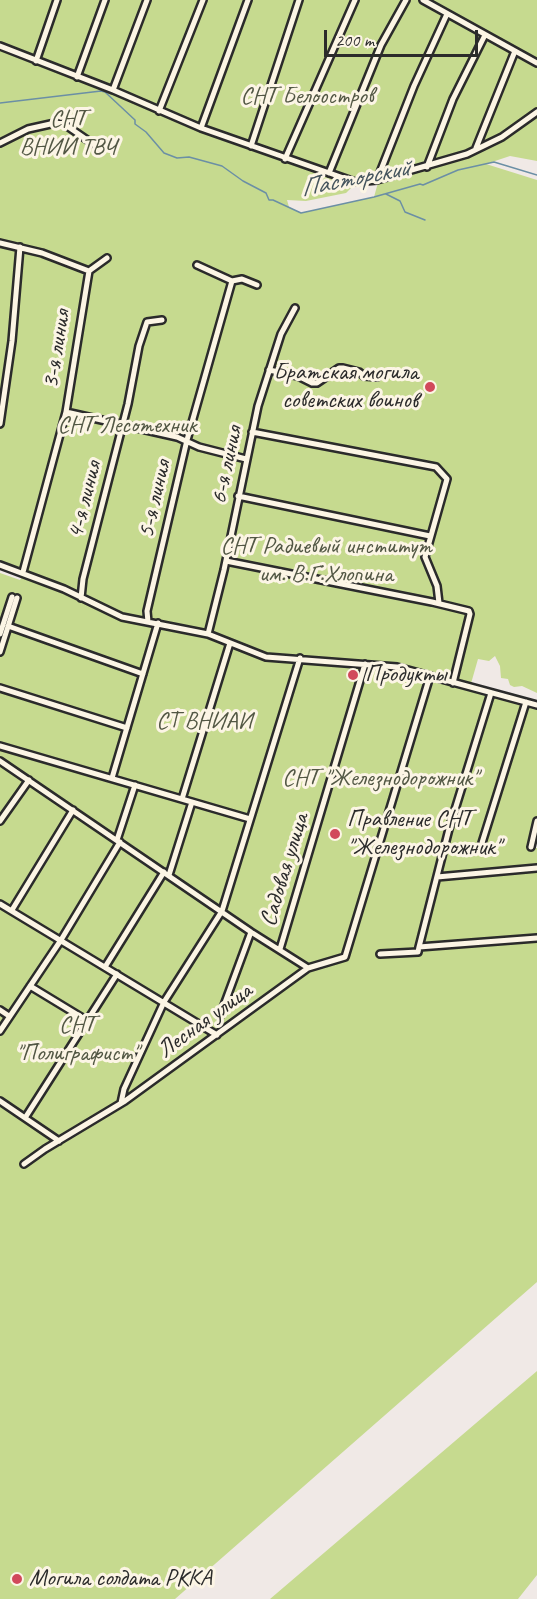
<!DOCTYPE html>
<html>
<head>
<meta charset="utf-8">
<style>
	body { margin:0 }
	#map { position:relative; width:537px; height:1599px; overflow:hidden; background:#f0e9e6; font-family:Caveat,sans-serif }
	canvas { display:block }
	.scale { position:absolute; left:324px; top:30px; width:154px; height:27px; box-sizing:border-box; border:3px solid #2b2b2b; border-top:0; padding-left:8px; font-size:18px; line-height:21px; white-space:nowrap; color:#2b2b2b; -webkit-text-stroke:4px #fcf5e5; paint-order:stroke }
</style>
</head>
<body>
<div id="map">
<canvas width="537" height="1599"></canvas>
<div class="scale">200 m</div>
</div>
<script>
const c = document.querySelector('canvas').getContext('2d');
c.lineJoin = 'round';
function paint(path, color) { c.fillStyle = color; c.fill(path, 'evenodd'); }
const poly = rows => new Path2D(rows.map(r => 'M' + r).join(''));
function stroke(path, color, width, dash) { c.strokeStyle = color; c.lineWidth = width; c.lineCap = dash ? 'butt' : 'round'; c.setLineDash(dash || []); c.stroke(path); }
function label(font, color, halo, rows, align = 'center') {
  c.font = font + ' Caveat,sans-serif'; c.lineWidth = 6; c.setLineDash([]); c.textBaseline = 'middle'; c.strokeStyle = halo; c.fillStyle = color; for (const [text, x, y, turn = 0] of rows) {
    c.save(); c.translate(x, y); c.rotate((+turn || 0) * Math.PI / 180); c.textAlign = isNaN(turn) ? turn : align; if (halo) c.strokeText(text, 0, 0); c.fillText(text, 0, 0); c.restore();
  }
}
paint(poly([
	[0,0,537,0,537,161,510,156,486,164,537,180,537,693,522,686,514,687,510,685,508,679,501,678,500,666,495,656,489,661,478,659,470,687,537,705,537,821,531,848,537,848,537,1282,175,1599,0,1599,0,573,20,580,24,573,0,565],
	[379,179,374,197,301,213,289,207,287,200,306,201,346,193,357,182],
	[537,1371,537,1575,518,1599,270,1599]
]), '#c6da8f');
stroke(poly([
	[0,103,101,91,105,92,135,120,135,124,146,132,164,153,177,158,189,157,222,166,243,181,266,193,269,200,273,200,301,213,374,197,420,184,423,185,458,170,494,162,537,175],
	[386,194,400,201,405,212,425,220]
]), '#6b8fa5', 1.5);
const minor = poly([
	[423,0,537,63],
	[0,46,113,90,201,128,355,182,377,180,467,154,502,137,537,112],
	[36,61,57,0],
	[77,77,105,0],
	[113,90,147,0],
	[159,111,203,0],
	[201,128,248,0],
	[0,143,28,129,55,123,64,124,99,148],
	[251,146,299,0],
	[476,148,515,51],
	[285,159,355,0],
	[427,167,453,99,485,35],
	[329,173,381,45,406,0],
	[377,180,414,86,447,14],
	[0,243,42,253,89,271],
	[197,265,232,281,242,279,257,285],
	[89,271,107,258],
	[269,370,298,376,312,383,317,383,339,368,343,368,359,372,364,376,377,377],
	[66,412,177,437,199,447,246,459],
	[0,424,12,341,20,247],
	[252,432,436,467,447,479,425,557,437,586,439,603],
	[238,496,430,536],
	[226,561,432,602,469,611,470,614,453,683],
	[0,565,64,589,122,617,208,634,266,657,397,667,537,705],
	[23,572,66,412,89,271],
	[81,598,83,579,128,404,139,346,147,322,162,320],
	[148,622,147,611,187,440,232,281],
	[8,626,143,674],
	[0,634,12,597],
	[208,634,224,570,258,406,281,334,295,308],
	[0,652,17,598],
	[0,688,127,728],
	[0,746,250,819],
	[0,761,251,932,308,968],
	[112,778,158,623],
	[182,799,230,643],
	[0,821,29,780],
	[117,840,135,785],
	[481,846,526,702],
	[531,847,537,821],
	[169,875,192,802],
	[437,877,537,868],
	[0,904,217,1035],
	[12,910,73,810],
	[419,947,449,829,491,693],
	[280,949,365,664],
	[380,954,418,952,419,947,537,938],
	[105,967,164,872],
	[30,986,86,1020],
	[0,1010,9,1016],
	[220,1016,251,932],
	[0,1031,61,940,120,842],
	[0,1101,59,1141],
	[121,1103,124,1089,164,1002,222,911,300,658],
	[25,1118,117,974],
	[24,1164,45,1149,125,1101,308,968,345,957,430,676]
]);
stroke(minor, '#2b2b2b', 10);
stroke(minor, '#fcf5e5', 5);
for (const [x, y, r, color] of [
	[430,387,6,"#d1495b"],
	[353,675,6,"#d1495b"],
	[335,834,6,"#d1495b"],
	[17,1579,6,"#d1495b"]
]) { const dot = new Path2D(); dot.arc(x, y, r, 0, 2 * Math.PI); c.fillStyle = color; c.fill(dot); stroke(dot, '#fcf5e5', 2); }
label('24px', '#525744', '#fcf5e5', [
	["СНТ Белоостров",307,97],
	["СНТ",68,120],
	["ВНИИ ТВЧ",68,148],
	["СНТ Лесотехник",127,426],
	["СНТ Радиевый институт",326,547],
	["им. В.Г.Хлопина",326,575],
	["СТ ВНИАИ",204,722],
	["СНТ \"Железнодорожник\"",380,779],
	["СНТ",77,1026],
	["\"Полиграфист\"",77,1054]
]);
label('24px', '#2b2b2b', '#fcf5e5', [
	["3-я линия",57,349,-81],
	["6-я линия",227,465,-78],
	["5-я линия",155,499,-77],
	["4-я линия",85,500,-76],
	["Садовая улица",285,870,-73],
	["Лесная улица",205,1021,-36]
]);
label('24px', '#2b2b2b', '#fcf5e5', [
	["Братская могила",418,373,"right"],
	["советских воинов",418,401,"right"],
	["Продукты",365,675],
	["Правление СНТ",347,820],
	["\"Железнодорожник\"",347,848],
	["Могила солдата РККА",29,1579]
], 'left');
label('italic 26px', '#46555e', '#fcf5e5', [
	["Пасторский",355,179,-11]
]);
</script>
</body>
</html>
